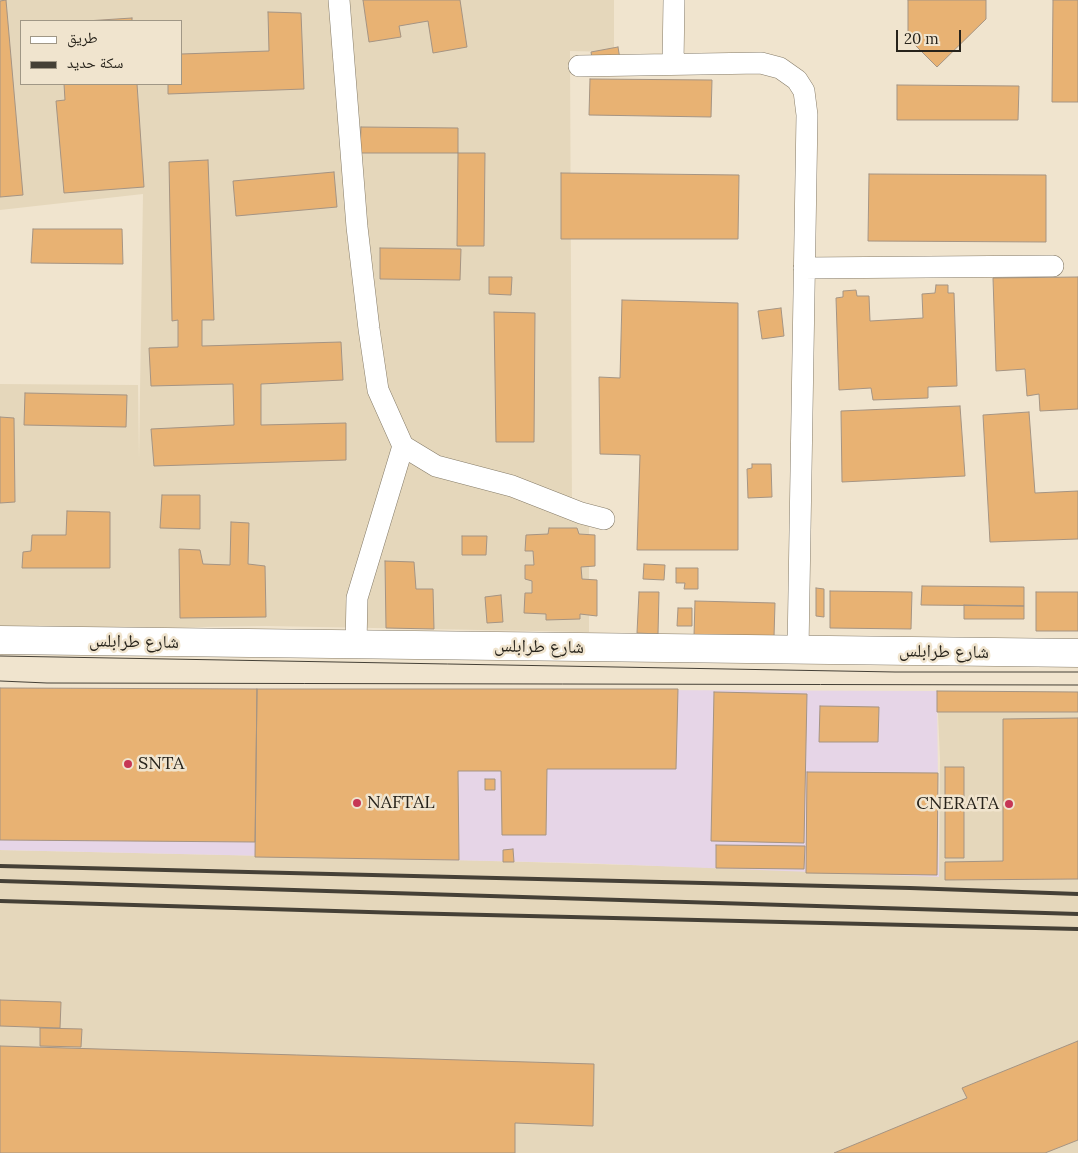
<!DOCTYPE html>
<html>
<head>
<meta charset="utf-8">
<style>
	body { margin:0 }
	#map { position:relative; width:1078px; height:1153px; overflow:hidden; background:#f0e4ce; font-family:Lora,"Noto Naskh Arabic",serif }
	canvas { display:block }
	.legend { position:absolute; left:20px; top:20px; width:162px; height:65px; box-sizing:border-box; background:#f0e4ce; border:1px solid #a09786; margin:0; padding:6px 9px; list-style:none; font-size:15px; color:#27231b }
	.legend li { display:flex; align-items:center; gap:10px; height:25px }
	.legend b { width:25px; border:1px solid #a09786 }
	.scale { position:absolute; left:896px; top:30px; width:65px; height:22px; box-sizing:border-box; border:2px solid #27231b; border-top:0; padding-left:6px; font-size:15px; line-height:18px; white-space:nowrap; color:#27231b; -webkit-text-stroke:4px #f0e4ce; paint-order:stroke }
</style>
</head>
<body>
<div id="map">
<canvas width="1078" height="1153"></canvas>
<ul class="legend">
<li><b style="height:6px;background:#fff"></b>طريق</li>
<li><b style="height:6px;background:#454036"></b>سكة حديد</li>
</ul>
<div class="scale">20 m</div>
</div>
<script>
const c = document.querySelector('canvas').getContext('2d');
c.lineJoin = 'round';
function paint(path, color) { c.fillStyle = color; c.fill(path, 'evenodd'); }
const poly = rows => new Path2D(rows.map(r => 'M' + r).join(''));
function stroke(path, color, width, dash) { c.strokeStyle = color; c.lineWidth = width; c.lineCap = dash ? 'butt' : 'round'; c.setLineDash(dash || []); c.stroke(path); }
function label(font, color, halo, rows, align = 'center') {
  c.font = font + ' Lora,"Noto Naskh Arabic",serif'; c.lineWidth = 5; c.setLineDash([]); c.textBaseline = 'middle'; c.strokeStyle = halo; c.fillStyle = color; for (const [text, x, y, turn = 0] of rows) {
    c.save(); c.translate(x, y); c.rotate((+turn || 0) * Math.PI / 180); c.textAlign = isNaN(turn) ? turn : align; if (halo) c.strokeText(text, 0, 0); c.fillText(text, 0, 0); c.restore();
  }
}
paint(poly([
	[0,0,614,0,614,52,570,51,572,512,589,512,589,632,266,626,0,630,0,384,138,385,139,459,143,194,0,210],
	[21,21,181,21,181,84,21,84],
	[937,691,1078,692,1078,1153,0,1153,0,850,459,860,939,874,940,759]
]), '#e5d7bb');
paint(poly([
	[0,688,937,691,939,877,580,863,0,850]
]), '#e6d5e7');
const building = poly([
	[6,0,23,195,0,197,0,1,6,0],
	[363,0,460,0,467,47,433,53,428,21,399,26,401,37,369,42,363,0],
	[908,0,986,0,986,19,937,67,908,38,908,0],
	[1053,0,1078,0,1078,102,1052,102,1053,0],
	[268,12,301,13,304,89,168,94,168,84,181,84,181,54,269,51,268,12],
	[132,18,132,21,86,21,132,18],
	[618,47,620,59,593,64,591,52,618,47],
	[590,79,712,80,711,117,589,115,590,79],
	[64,84,137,84,144,187,64,193,56,101,65,100,64,84],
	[897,85,1019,86,1018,120,897,120,897,85],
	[361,127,458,128,458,153,360,153,361,127],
	[458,153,485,153,484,246,457,246,458,153],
	[208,160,214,320,202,320,202,346,341,342,343,380,261,384,261,425,346,423,346,460,154,466,151,429,234,425,233,384,151,386,149,348,178,347,178,320,172,321,169,162,208,160],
	[334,172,337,207,236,216,233,181,334,172],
	[561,173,739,175,738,239,561,239,561,173],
	[869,174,1046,175,1046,242,868,241,869,174],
	[33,229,122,229,123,264,31,263,33,229],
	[380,248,461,249,460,280,380,279,380,248],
	[489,277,512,277,511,295,489,294,489,277],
	[1078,277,1078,409,1040,411,1039,394,1027,396,1025,369,996,371,993,278,1078,277],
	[936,285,948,285,948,293,954,293,957,386,928,387,928,398,873,400,871,388,839,390,836,298,843,297,843,291,856,290,857,296,869,296,870,321,923,318,922,294,935,293,936,285],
	[622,300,738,303,738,550,637,550,640,455,600,454,599,377,620,378,622,300],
	[781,308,784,336,762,339,758,311,781,308],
	[494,312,535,313,534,442,496,442,494,312],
	[25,393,127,395,126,427,24,425,25,393],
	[960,406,965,476,842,482,841,411,960,406],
	[1029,412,1035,493,1078,491,1078,539,990,542,983,415,1029,412],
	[0,417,14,418,15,502,0,503,0,417],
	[752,464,771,464,772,497,748,498,747,469,752,468,752,464],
	[162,495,200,495,200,529,160,528,162,495],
	[67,511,110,512,110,568,22,568,23,552,31,551,32,535,66,535,67,511],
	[231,522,249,523,248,564,265,566,266,617,180,618,179,549,200,550,203,564,230,565,231,522],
	[549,528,577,528,579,534,595,535,595,566,581,567,582,579,597,580,597,616,580,614,580,619,546,620,546,614,524,613,525,593,532,593,532,581,525,579,525,565,534,565,533,551,525,551,526,535,548,534,549,528],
	[462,536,487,536,486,555,462,555,462,536],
	[385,561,414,562,416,589,433,589,434,629,386,628,385,561],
	[644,564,665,565,664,580,643,579,644,564],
	[676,568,698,568,698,589,684,589,685,583,676,583,676,568],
	[922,586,1024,587,1024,606,921,605,922,586],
	[816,588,824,589,824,617,816,616,816,588],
	[830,591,912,592,911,629,830,628,830,591],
	[639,592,659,592,658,634,637,633,639,592],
	[1036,592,1078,592,1078,631,1036,631,1036,592],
	[501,595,503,622,487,623,485,597,501,595],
	[695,601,775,603,774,637,694,636,695,601],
	[964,605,1024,606,1024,619,964,619,964,605],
	[678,608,692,608,692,626,677,626,678,608],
	[0,688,257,689,255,842,0,840,0,688],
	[257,689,678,689,676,769,547,769,546,835,502,835,501,771,458,771,459,860,255,857,257,689],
	[937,691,1078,692,1078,712,937,712,937,691],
	[714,692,807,694,804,843,711,841,714,692],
	[820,706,879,707,878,742,819,742,820,706],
	[1078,718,1078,879,945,880,945,862,1003,861,1003,719,1078,718],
	[945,767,964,767,964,858,945,858,945,767],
	[807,772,938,773,937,875,806,873,807,772],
	[485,779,495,779,495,790,485,790,485,779],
	[716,845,805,846,804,869,716,868,716,845],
	[513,849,514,862,503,862,503,850,513,849],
	[0,1000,61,1002,60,1028,0,1026,0,1000],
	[40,1028,82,1029,81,1047,40,1046,40,1028],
	[1078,1041,1078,1140,1045,1153,834,1153,967,1098,962,1088,1078,1041],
	[0,1046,594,1064,593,1126,515,1123,515,1153,0,1153,0,1046]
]);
paint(building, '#e8b273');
stroke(building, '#a59483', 1);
const minor = poly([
	[339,0,357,227,369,329,378,390,403,446,357,598,356,645],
	[673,64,674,0],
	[579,66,761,63,780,68,797,80,804,91,807,115,798,650],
	[804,268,1053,266],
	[403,446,436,466,512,486,581,513,604,519]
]);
const major = poly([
	[0,640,1078,653]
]);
stroke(minor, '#857b68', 22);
stroke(major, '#857b68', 29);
stroke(minor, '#fff', 21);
stroke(major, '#fff', 28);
stroke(poly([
	[0,656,895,672,1078,672],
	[0,681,47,683,1078,685]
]), '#454036', 1);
stroke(poly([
	[0,866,910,888,1078,894],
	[0,881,1078,914],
	[0,901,402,913,1078,929]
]), '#454036', 4);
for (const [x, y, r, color] of [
	[128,764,5,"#c63655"],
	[357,803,5,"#c63655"],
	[1009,804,5,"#c63655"]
]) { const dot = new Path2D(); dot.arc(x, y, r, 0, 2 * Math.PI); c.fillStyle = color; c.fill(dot); stroke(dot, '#f0e4ce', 2); }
label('18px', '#27231b', '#f0e4ce', [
	["شارع طرابلس",134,642,1],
	["شارع طرابلس",539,647,1],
	["شارع طرابلس",944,652,1]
]);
label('18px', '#27231b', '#f0e4ce', [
	["SNTA",138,764],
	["NAFTAL",367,803],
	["CNERATA",999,804,"right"]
], 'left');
</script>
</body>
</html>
